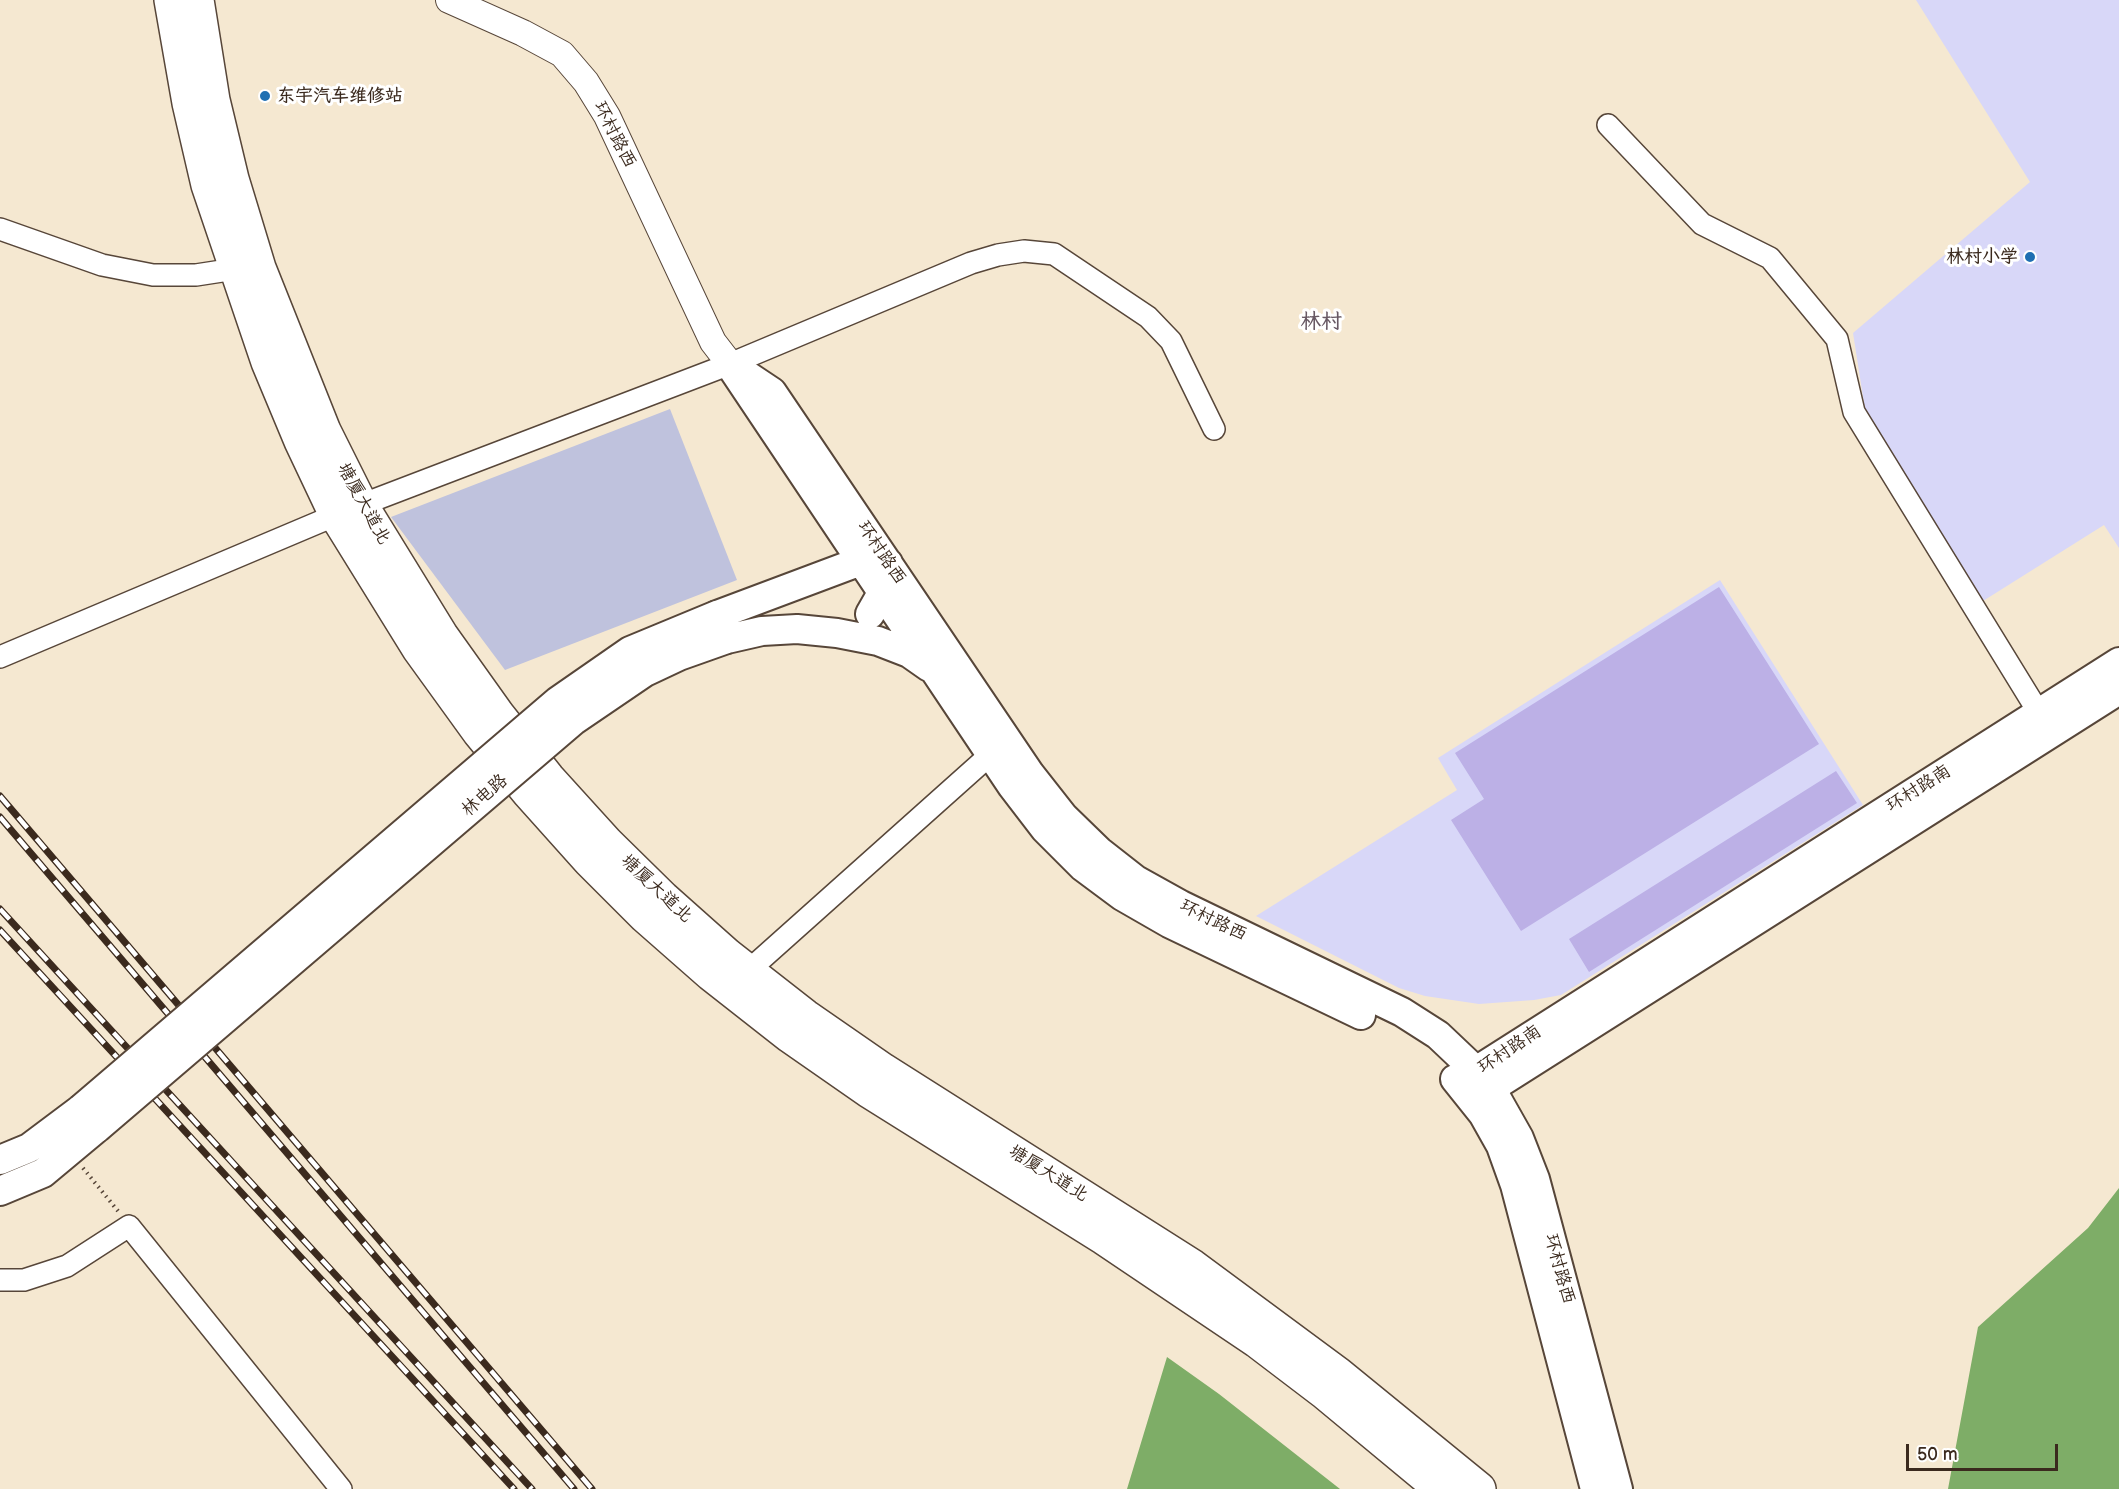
<!DOCTYPE html>
<html>
<head>
<meta charset="utf-8">
<style>
	body { margin:0 }
	#map { position:relative; width:2119px; height:1489px; overflow:hidden; background:#f5e8d1; font-family:"Balsamiq Sans",sans-serif }
	canvas { display:block }
	.scale { position:absolute; left:1906px; top:1444px; width:152px; height:27px; box-sizing:border-box; border:3px solid #3b2a1e; border-top:0; padding-left:8px; font-size:18px; line-height:21px; white-space:nowrap; color:#3b2a1e; -webkit-text-stroke:4px #fff; paint-order:stroke }
</style>
</head>
<body>
<div id="map">
<canvas width="2119" height="1489"></canvas>
<div class="scale">50 m</div>
</div>
<script>
const c = document.querySelector('canvas').getContext('2d');
c.lineJoin = 'round';
function paint(path, color) { c.fillStyle = color; c.fill(path, 'evenodd'); }
const poly = rows => new Path2D(rows.map(r => 'M' + r).join(''));
function stroke(path, color, width, dash) { c.strokeStyle = color; c.lineWidth = width; c.lineCap = dash ? 'butt' : 'round'; c.setLineDash(dash || []); c.stroke(path); }
function label(font, color, halo, rows, align = 'center') {
  c.font = font + ' "Balsamiq Sans","LXGW WenKai TC",sans-serif'; c.lineWidth = 6; c.setLineDash([]); c.textBaseline = 'middle'; c.strokeStyle = halo; c.fillStyle = color; for (const [text, x, y, turn = 0] of rows) {
    c.save(); c.translate(x, y); c.rotate((+turn || 0) * Math.PI / 180); c.textAlign = isNaN(turn) ? turn : align; if (halo) c.strokeText(text, 0, 0); c.fillText(text, 0, 0); c.restore();
  }
}
paint(poly([
	[1916,0,2119,0,2119,548,2104,525,1983,601,1866,416,1853,333,2030,182],
	[1720,580,1863,805,1561,995,1534,1000,1479,1004,1425,996,1399,988,1256,916,1457,790,1438,758]
]), '#d8d7f8');
paint(poly([
	[670,409,737,580,505,670,391,517]
]), '#bfc2dd');
paint(poly([
	[2119,1188,2119,1489,1948,1489,1978,1327,2088,1228],
	[1167,1357,1219,1394,1340,1489,1127,1489]
]), '#7ead67');
paint(poly([
	[1719,587,1819,744,1521,931,1451,820,1484,799,1455,753],
	[1836,771,1857,803,1589,972,1569,939]
]), '#bcb0e6');
const minor = poly([
	[1608,125,1702,224,1770,258,1837,339,1854,412,2039,713],
	[0,229,102,265,153,275,196,275,235,269],
	[361,505,730,364,971,263,998,255,1024,251,1054,254,1148,317,1171,341,1214,429],
	[0,657,336,515],
	[748,971,991,754],
	[0,1280,24,1280,67,1266,129,1226,341,1489]
]);
const tertiary = poly([
	[449,0,523,33,562,54,586,82,607,116,713,342,730,364]
]);
const secondary = poly([
	[730,364,772,392,1030,774,1063,816,1099,851,1136,880,1181,905,1402,1012,1438,1035,1476,1071,1497,1099,1519,1138,1535,1179,1618,1489],
	[734,371,1012,786,1045,829,1083,867,1122,896,1169,923,1361,1015],
	[717,615,861,561,888,563,882,593,870,614],
	[727,639,762,631,797,629,837,633,878,641,909,653,929,667],
	[1455,1079,1483,1114,1501,1146,1515,1185,1595,1489],
	[1465,1086,1476,1071,2119,662],
	[1472,1088,1490,1089,2119,690],
	[0,1160,29,1148,81,1109],
	[0,1191,43,1173,97,1128]
]);
const primary = poly([
	[171,0,189,103,208,185,268,362,301,441,336,515,419,649,479,732,529,793,589,860,645,916,711,974,790,1036,869,1091,1104,1238,1257,1341,1324,1392,1441,1489],
	[197,0,213,100,232,179,259,268,324,431,361,505,441,635,498,715,548,778,607,843,663,898,727,955,805,1016,883,1070,1192,1266,1338,1374,1479,1489]
]);
stroke(minor, '#574639', 24);
stroke(tertiary, '#574639', 28);
stroke(secondary, '#574639', 32);
stroke(primary, '#574639', 36);
stroke(poly([
	[83,1168,118,1211]
]), '#574639', 4, [1.5, 4.5]);
stroke(minor, '#fff', 21);
stroke(tertiary, '#fff', 26);
stroke(secondary, '#fff', 28);
stroke(primary, '#fff', 33);
const rail = poly([
	[0,796,592,1489],
	[0,817,574,1489],
	[0,909,532,1489],
	[0,930,514,1489]
]);
stroke(rail, '#3b2a1e', 7);
stroke(rail, '#fff', 4.5, [14]);
const secondaryBridge = poly([
	[81,1109,558,701,630,651,717,615],
	[97,1128,573,721,645,672,679,656,727,639]
]);
stroke(secondaryBridge, '#574639', 32, []);
stroke(secondaryBridge, '#fff', 28);
for (const [x, y, r, color] of [
	[265,96,6,"#1f6fb2"],
	[2030,257,6,"#1f6fb2"]
]) { const dot = new Path2D(); dot.arc(x, y, r, 0, 2 * Math.PI); c.fillStyle = color; c.fill(dot); stroke(dot, '#fff', 2); }
label('bold 18px', '#3b2a1e', '#fff', [
	["东宇汽车维修站",277,96],
	["林村小学",2018,257,"right"]
], 'left');
label('18px', '#3b2a1e', '#fff', [
	["环村路西",614,135,63],
	["塘厦大道北",363,504,61],
	["环村路西",881,553,56],
	["环村路南",1919,789,-32],
	["林电路",485,796,-41],
	["塘厦大道北",656,889,43],
	["环村路西",1213,921,26],
	["环村路南",1510,1050,-34],
	["塘厦大道北",1048,1174,32],
	["环村路西",1559,1269,75]
]);
label('bold 21px', '#685964', '#fff', [
	["林村",1321,323]
]);
</script>
</body>
</html>
